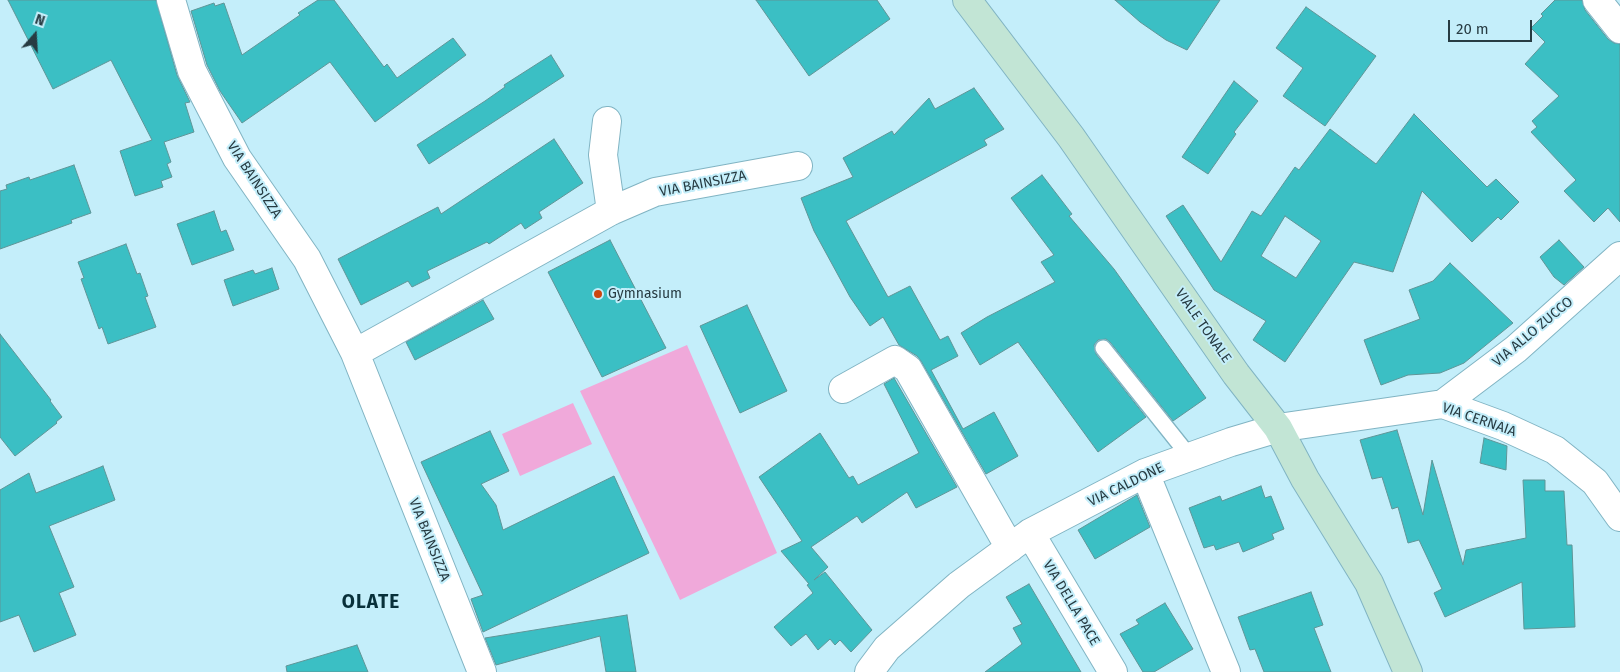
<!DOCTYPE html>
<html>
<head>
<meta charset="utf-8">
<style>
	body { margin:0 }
	#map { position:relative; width:1620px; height:672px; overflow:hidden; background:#c4eefa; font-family:"Fira Sans",sans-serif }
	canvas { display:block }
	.north { position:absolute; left:10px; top:10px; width:50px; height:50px; -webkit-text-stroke:4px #c4eefa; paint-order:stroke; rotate:19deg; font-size:14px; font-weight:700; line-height:20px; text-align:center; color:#273b42 }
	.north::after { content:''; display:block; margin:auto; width:18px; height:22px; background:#273b42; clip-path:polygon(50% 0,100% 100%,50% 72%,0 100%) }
	.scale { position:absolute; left:1448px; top:20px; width:84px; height:22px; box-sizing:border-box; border:2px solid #273b42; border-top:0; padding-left:6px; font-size:15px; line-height:18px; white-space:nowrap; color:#273b42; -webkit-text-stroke:4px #c4eefa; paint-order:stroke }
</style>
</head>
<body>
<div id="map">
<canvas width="1620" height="672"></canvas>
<div class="north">N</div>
<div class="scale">20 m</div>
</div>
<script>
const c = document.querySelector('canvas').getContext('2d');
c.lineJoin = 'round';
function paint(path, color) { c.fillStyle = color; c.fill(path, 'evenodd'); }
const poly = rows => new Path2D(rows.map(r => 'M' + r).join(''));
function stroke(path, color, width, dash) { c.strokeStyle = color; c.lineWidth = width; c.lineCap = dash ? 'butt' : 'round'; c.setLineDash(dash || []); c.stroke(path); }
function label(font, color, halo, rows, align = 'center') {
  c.font = font + ' "Fira Sans",sans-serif'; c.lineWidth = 4; c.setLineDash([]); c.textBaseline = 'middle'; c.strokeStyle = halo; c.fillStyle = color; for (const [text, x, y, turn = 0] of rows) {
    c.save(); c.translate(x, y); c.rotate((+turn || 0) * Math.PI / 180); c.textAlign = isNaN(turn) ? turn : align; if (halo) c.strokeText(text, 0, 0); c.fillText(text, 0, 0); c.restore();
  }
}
paint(poly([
	[687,345,777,553,680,600,580,391],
	[573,403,592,444,520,476,502,434]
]), '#f0a9da');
const building = poly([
	[8,0,156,0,177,75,190,102,185,103,194,132,164,142,171,162,167,164,172,177,161,181,163,187,135,196,120,151,152,140,111,60,53,89,8,0],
	[318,0,334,0,384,67,387,64,397,78,453,38,466,55,375,122,330,62,242,123,220,91,207,65,191,11,214,3,215,6,224,3,242,55,300,15,298,13,318,0],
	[756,0,877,0,890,19,809,76,756,0],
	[1115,0,1220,0,1187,50,1166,40,1140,22,1115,0],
	[1555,0,1582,0,1585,10,1608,39,1614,43,1620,44,1620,222,1608,208,1594,222,1564,191,1576,180,1531,132,1537,127,1532,121,1559,96,1525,64,1545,42,1531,28,1543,16,1541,14,1555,0],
	[1306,7,1376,56,1325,126,1283,96,1303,68,1276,48,1306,7],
	[551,55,564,76,429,164,417,145,485,101,505,87,504,85,551,55],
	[1234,81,1258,101,1234,132,1236,134,1208,174,1182,157,1234,81],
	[974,88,1004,129,984,140,987,145,846,221,888,297,910,286,940,340,948,336,958,356,931,370,963,429,994,412,1018,456,986,474,921,361,917,356,899,345,883,317,870,326,850,297,814,231,801,198,853,177,843,158,892,131,894,135,929,98,935,109,974,88],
	[1414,114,1487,187,1496,179,1519,202,1501,220,1498,217,1472,242,1422,191,1393,272,1354,262,1285,362,1253,340,1266,321,1214,290,1166,216,1183,205,1221,262,1252,211,1261,216,1295,167,1299,170,1330,129,1376,164,1414,114],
	[1285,216,1321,241,1296,278,1261,256,1285,216],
	[554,139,583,183,539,212,542,218,525,229,521,223,489,244,487,242,427,271,430,278,412,287,408,281,361,305,338,259,438,207,441,214,554,139],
	[74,165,91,213,71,220,72,223,0,249,0,191,7,189,6,185,29,177,30,180,74,165],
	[1042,175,1072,214,1069,216,1114,269,1206,398,1173,421,1110,342,1106,339,1098,340,1094,345,1096,354,1146,417,1098,452,1018,342,980,365,961,333,987,317,1055,282,1041,262,1054,255,1011,198,1042,175],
	[214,211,221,232,226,230,234,250,192,265,177,224,214,211],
	[610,240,666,348,602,377,548,272,610,240],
	[1559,240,1584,267,1564,285,1554,277,1540,257,1559,240],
	[126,244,137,274,140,273,148,296,145,297,156,327,108,344,102,327,99,329,81,279,84,278,78,262,126,244],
	[1450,263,1513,323,1464,363,1440,373,1408,375,1381,385,1364,340,1420,319,1409,290,1433,281,1450,263],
	[272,268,279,289,233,306,224,280,253,270,255,274,272,268],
	[483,300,494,319,415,360,406,342,483,300],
	[747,305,787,391,740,413,700,326,747,305],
	[0,334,51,400,50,401,62,417,56,422,57,423,15,456,0,437,0,334],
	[894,378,957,487,916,508,907,492,862,523,857,516,811,547,828,567,814,580,825,572,872,630,851,652,840,640,835,645,830,639,818,650,806,634,791,646,774,627,813,593,807,585,809,584,781,551,802,541,759,477,820,433,849,478,853,476,858,485,919,453,884,384,894,378],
	[1397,430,1423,515,1432,460,1463,565,1466,550,1526,538,1523,480,1545,480,1545,491,1564,491,1567,545,1572,545,1575,627,1524,629,1522,582,1445,617,1434,593,1442,589,1419,540,1408,543,1398,507,1392,509,1382,477,1372,479,1360,440,1397,430],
	[490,431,509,471,481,484,496,505,503,530,614,476,649,553,483,632,471,599,483,595,421,462,490,431],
	[1484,438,1507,446,1506,470,1480,463,1484,438],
	[103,466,115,500,49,526,74,587,59,593,76,635,34,652,19,615,0,622,0,490,29,473,36,493,103,466],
	[1261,486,1265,498,1271,496,1284,529,1272,534,1274,539,1243,552,1239,542,1216,550,1214,545,1204,548,1189,508,1220,496,1222,501,1261,486],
	[1137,495,1150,527,1095,559,1078,530,1137,495],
	[1029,584,1081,672,985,672,1022,644,1013,628,1022,624,1006,597,1029,584],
	[1311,592,1323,625,1314,628,1331,672,1264,672,1255,649,1250,650,1238,617,1311,592],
	[1165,603,1193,649,1154,672,1143,672,1120,634,1139,624,1136,620,1165,603],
	[627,615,636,672,606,672,600,636,496,665,485,638,627,615],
	[357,645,368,672,287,672,286,666,357,645]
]);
paint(building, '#3bbfc4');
stroke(building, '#5f9597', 1);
const service = poly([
	[1103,348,1190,457]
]);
const minor = poly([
	[171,0,192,71,237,158,307,259,355,353,482,672],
	[1597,0,1620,29],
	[607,121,603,155,611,211],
	[355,353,611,211,655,192,798,166],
	[843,389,895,360,908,369,1010,548],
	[1443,404,1516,349,1620,256],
	[1145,473,1226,672],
	[1030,533,1113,672],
	[869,672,887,648,959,585,1030,533,1145,473,1231,442,1278,428,1443,404,1503,426,1555,450,1595,482,1620,517]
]);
const secondary = poly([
	[967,0,1071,137,1236,374,1278,428,1305,479,1369,583,1408,672]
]);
stroke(service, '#81b4c3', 18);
stroke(minor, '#81b4c3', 30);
stroke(secondary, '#81b4c3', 30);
stroke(service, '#fff', 15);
stroke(minor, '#fff', 28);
stroke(secondary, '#c2e5d5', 28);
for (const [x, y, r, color] of [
	[598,294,5,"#cd4610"]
]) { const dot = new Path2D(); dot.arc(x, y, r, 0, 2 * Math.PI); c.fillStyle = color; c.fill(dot); stroke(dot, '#c4eefa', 2); }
label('14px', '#273b42', '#c4eefa', [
	["VIA BAINSIZZA",254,180,57],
	["VIA BAINSIZZA",703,184,-11],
	["VIALE TONALE",1203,326,55],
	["VIA ALLO ZUCCO",1533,332,-40],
	["VIA CERNAIA",1479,420,19],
	["VIA CALDONE",1126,485,-26],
	["VIA BAINSIZZA",429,540,68],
	["VIA DELLA PACE",1071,603,59]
]);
label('14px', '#273b42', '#c4eefa', [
	["Gymnasium",608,294]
], 'left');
c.letterSpacing = '1px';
label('bold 19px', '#08303a', '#c4eefa', [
	["OLATE",371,603]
]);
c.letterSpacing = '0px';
</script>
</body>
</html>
